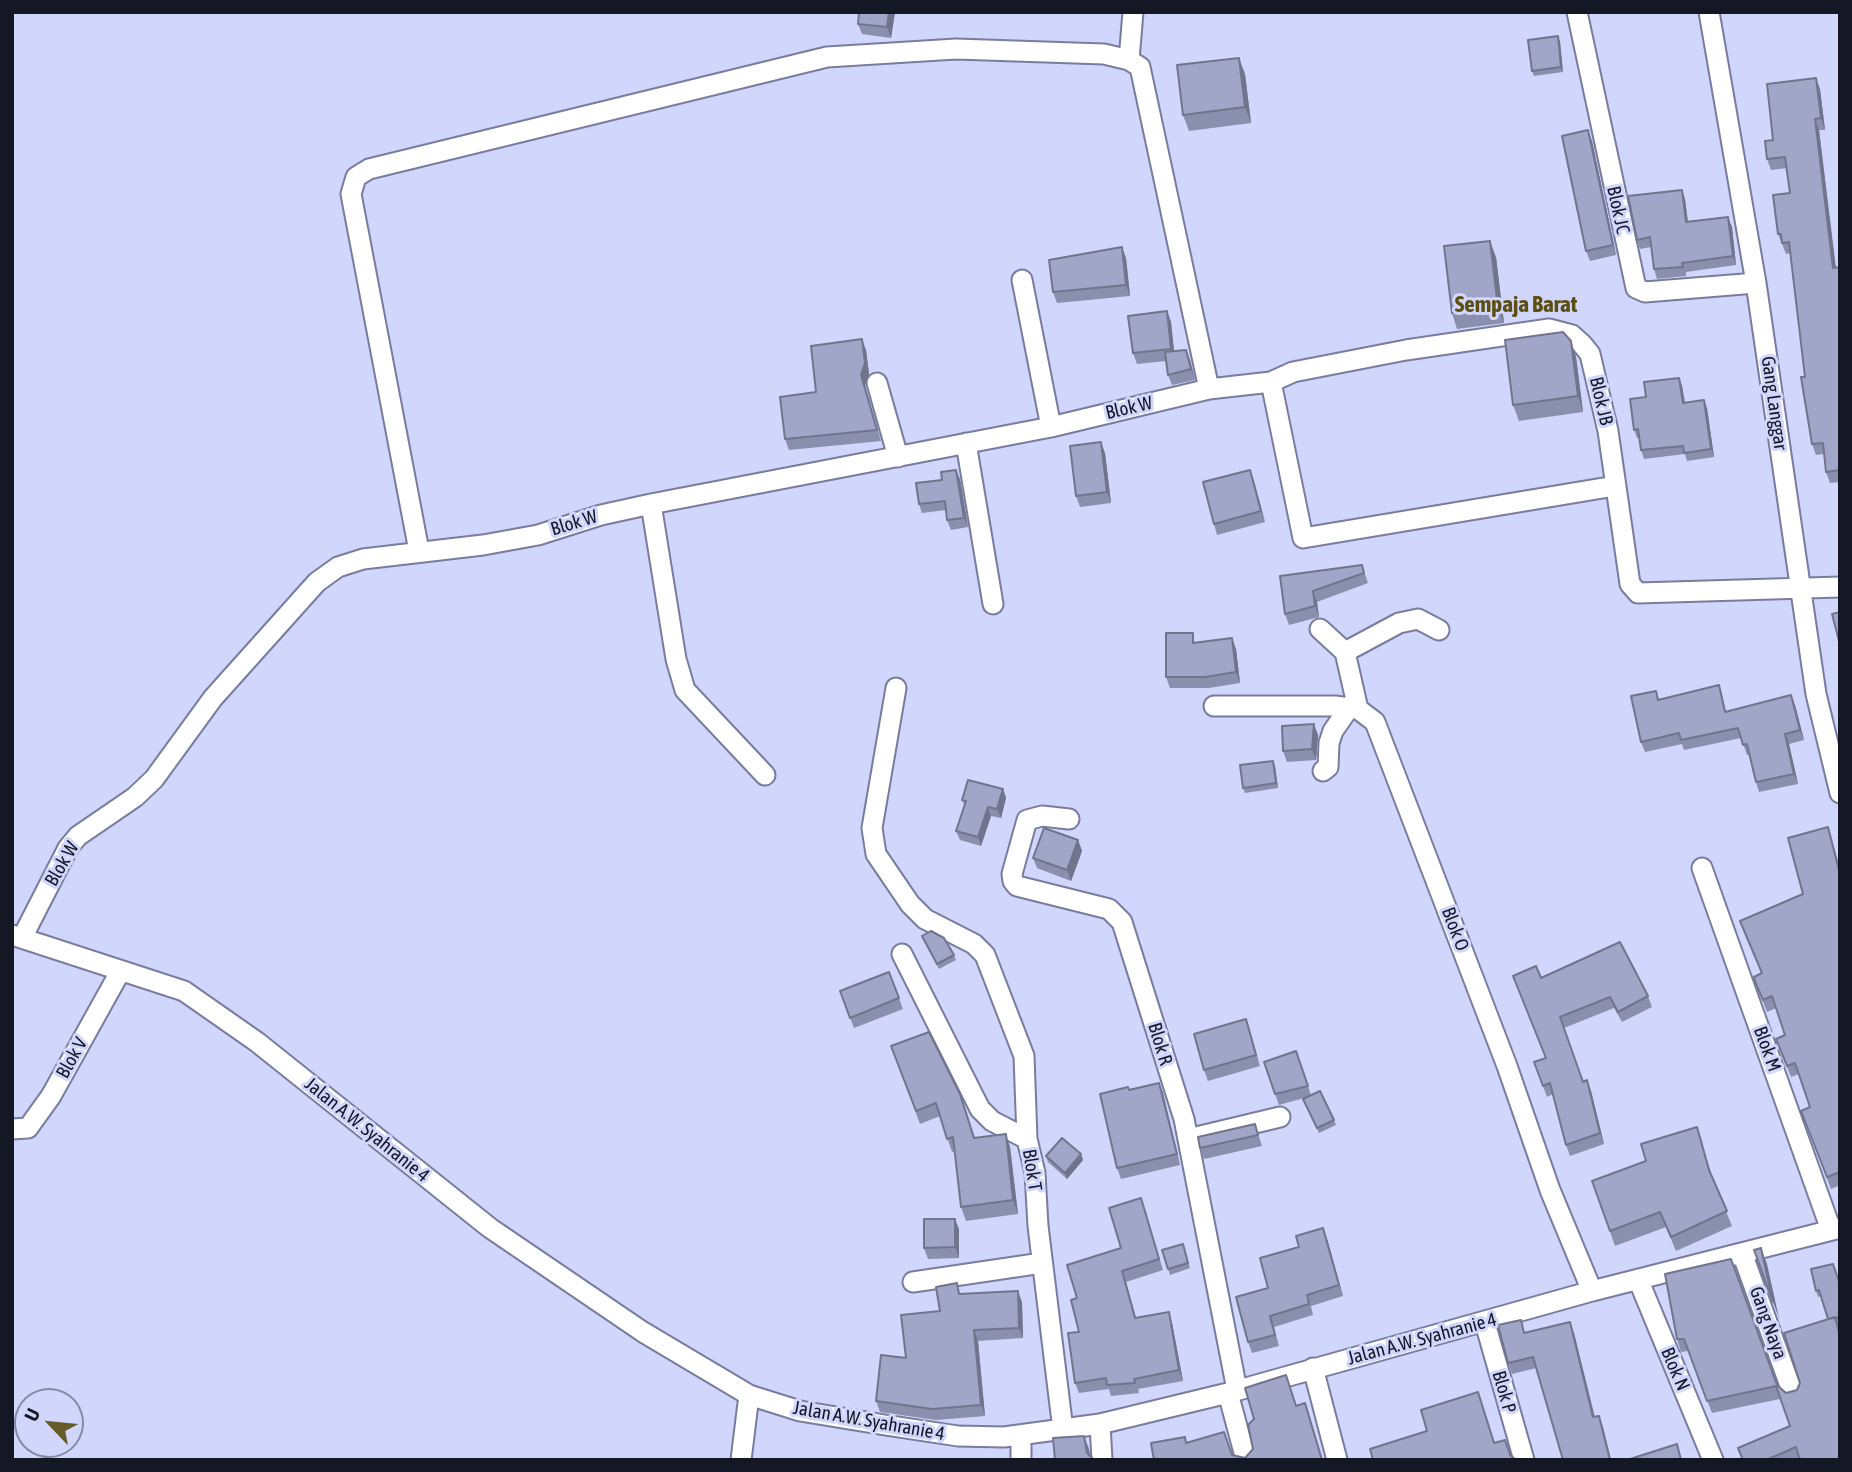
<!DOCTYPE html>
<html>
<head>
<meta charset="utf-8">
<style>
	body { margin:0 }
	#map { position:relative; width:1852px; height:1472px; overflow:hidden; background:#d1d6fc; font-family:"Asap Condensed",sans-serif }
	canvas { display:block }
	.frame { position:absolute; inset:0; border:14px solid #151724; pointer-events:none }
	.north { position:absolute; left:14px; top:1388px; width:70px; height:70px; box-sizing:border-box; background:#d1d6fc; border:2px solid #868aa6; border-radius:50%; rotate:296deg; font-size:19px; font-weight:700; line-height:28px; text-align:center; color:#151724 }
	.north::after { content:''; display:block; margin:auto; width:24px; height:32px; background:#665c29; clip-path:polygon(50% 0,100% 100%,50% 72%,0 100%) }
</style>
</head>
<body>
<div id="map">
<canvas width="1852" height="1472"></canvas>
<div class="frame"></div>
<div class="north">U</div>
</div>
<script>
const c = document.querySelector('canvas').getContext('2d');
c.lineJoin = 'round';
const poly = rows => new Path2D(rows.map(r => 'M' + r).join(''));
function stroke(path, color, width, dash) { c.strokeStyle = color; c.lineWidth = width; c.lineCap = dash ? 'butt' : 'round'; c.setLineDash(dash || []); c.stroke(path); }
function paint(path, color) { c.fillStyle = color; c.fill(path, 'evenodd'); }
function label(font, color, halo, rows, align = 'center') {
  c.font = font + ' "Asap Condensed",sans-serif'; c.lineWidth = 6; c.setLineDash([]); c.textBaseline = 'middle'; c.strokeStyle = halo; c.fillStyle = color; for (const [text, x, y, turn = 0] of rows) {
    c.save(); c.translate(x, y); c.rotate((+turn || 0) * Math.PI / 180); c.textAlign = isNaN(turn) ? turn : align; if (halo) c.strokeText(text, 0, 0); c.fillText(text, 0, 0); c.restore();
  }
}
const minor = poly([
	[1577,12,1636,288,1645,292,1756,283],
	[1709,12,1756,283,1816,694,1840,793],
	[1129,60,1133,12],
	[1022,280,1051,427],
	[1271,382,1303,538,1615,486],
	[877,383,898,457],
	[966,443,993,604],
	[651,504,676,659,685,690,765,775],
	[419,551,351,194,356,177,369,169,827,57,956,49,1104,54,1129,60,1140,67,1209,389],
	[1320,629,1345,652,1358,709],
	[1345,652,1399,623,1418,619,1439,630],
	[896,688,872,828,876,854,910,904,925,919,974,944,985,955,1024,1056,1027,1139],
	[1214,706,1335,706,1358,709,1375,722,1507,1066,1550,1190,1592,1291],
	[1323,771,1328,767,1329,743,1333,731,1349,708],
	[1069,819,1042,816,1027,820,1012,874,1013,881,1017,886,1109,909,1122,922,1184,1119,1237,1390],
	[1702,868,1831,1230],
	[12,935,184,991,257,1042,490,1228,643,1332,749,1395,800,1411,885,1425,958,1436,1004,1437,1100,1424,1228,1393,1592,1291,1840,1228],
	[22,938,68,848,78,836,135,797,154,779,213,698,317,582,338,567,363,559,483,545,538,535,601,515,651,504,1051,427,1209,389,1271,382,1293,372,1406,350,1549,329,1572,335,1582,344,1590,354,1608,431,1630,584,1638,593,1840,587],
	[902,954,980,1109,992,1121,1027,1139,1035,1173,1038,1226,1063,1430],
	[12,1129,28,1128,51,1096,120,972],
	[1188,1139,1280,1117],
	[1742,1253,1793,1394],
	[1638,1279,1713,1460],
	[913,1282,1042,1263],
	[1485,1323,1524,1460],
	[1313,1368,1337,1460],
	[1228,1393,1246,1460],
	[1100,1424,1102,1460],
	[1021,1436,1021,1460],
	[741,1460,749,1395]
]);
stroke(minor, '#787d9f', 23);
stroke(minor, '#fff', 19);
paint(poly([
	[859,12,895,12,891,38,862,34,858,24],
	[1558,36,1560,42,1563,72,1534,76,1532,71],
	[1245,74,1251,123,1189,131,1183,115],
	[1820,89,1825,130,1819,130,1836,268,1840,267,1840,482,1830,483,1826,472,1824,454,1816,455,1812,444,1805,377,1791,253,1786,254,1778,234,1790,193,1787,168,1771,170,1767,159,1773,140],
	[1592,141,1616,255,1590,261,1586,251],
	[1685,199,1688,222,1732,227,1736,265,1686,272,1686,276,1657,279,1654,269,1651,247,1640,249,1637,240],
	[1496,257,1504,323,1457,329,1452,313],
	[1126,258,1130,296,1057,303,1053,292],
	[1167,311,1171,322,1174,351,1190,360,1195,380,1172,385,1168,375,1166,361,1137,364,1133,353],
	[1571,341,1576,357,1583,412,1519,421,1513,405],
	[866,350,869,374,865,386,881,441,789,450,785,439,816,392],
	[1679,378,1682,386,1685,402,1707,408,1714,457,1687,461,1685,454,1644,459,1641,450,1639,438,1637,438,1634,430,1646,397],
	[1105,453,1111,503,1080,507,1076,496],
	[1250,470,1265,522,1217,535,1214,524],
	[960,479,968,527,951,530,947,520,946,510,922,513,919,504,942,480],
	[1362,565,1368,583,1317,602,1319,617,1289,625,1285,614,1280,576],
	[1232,638,1236,649,1240,683,1209,688,1170,688,1166,677,1197,642],
	[1719,685,1722,695,1726,712,1795,705,1804,740,1789,744,1798,784,1759,792,1756,782,1749,755,1747,755,1741,738,1684,750,1682,744,1645,752,1641,742,1660,699],
	[1318,735,1316,760,1287,762,1283,751],
	[1275,766,1278,788,1245,793,1243,788],
	[1003,789,1006,798,1001,818,991,816,981,846,960,840,956,831,965,806,962,800],
	[1828,827,1840,869,1840,1185,1831,1189,1801,1111,1810,1107,1799,1074,1791,1077,1776,1039,1785,1035,1776,1008,1767,1012,1761,996,1762,974,1740,921,1803,894],
	[1078,840,1082,851,1071,881,1037,868,1033,858],
	[922,936,954,955,956,960,939,969],
	[889,972,903,1009,854,1028,840,991],
	[1541,978,1648,996,1652,1007,1622,1022,1614,1008,1564,1028,1583,1082,1591,1091,1604,1144,1570,1156,1566,1145,1553,1094,1547,1097,1534,1062,1545,1058],
	[1250,1030,1260,1066,1208,1081,1204,1070],
	[891,1046,960,1094,975,1138,1010,1147,1018,1214,966,1221,961,1207,955,1151,952,1152,940,1116,920,1124],
	[1296,1051,1311,1095,1334,1120,1336,1125,1319,1133,1305,1104,1303,1099,1304,1098,1279,1105,1264,1062],
	[1159,1083,1163,1093,1180,1165,1121,1179,1117,1168,1129,1090],
	[1255,1124,1262,1146,1204,1159,1200,1148],
	[1697,1127,1712,1177,1732,1226,1676,1251,1666,1227,1615,1246,1592,1181,1646,1161],
	[1081,1154,1083,1160,1067,1179,1048,1162,1046,1156],
	[1145,1209,1163,1270,1126,1282,1136,1318,1172,1323,1183,1381,1138,1389,1139,1393,1111,1396,1109,1389,1079,1393,1075,1383,1079,1332,1121,1248],
	[959,1229,959,1258,928,1259,924,1248],
	[1327,1239,1343,1296,1311,1306,1313,1315,1274,1327,1279,1346,1252,1353,1248,1342,1268,1288],
	[1183,1244,1190,1268,1170,1275,1162,1250],
	[1665,1274,1786,1393,1797,1390,1828,1319,1821,1296,1818,1297,1816,1291,1840,1283,1840,1323,1837,1324,1840,1331,1840,1460,1743,1460,1738,1448,1790,1426,1780,1399,1712,1413,1688,1351,1681,1352,1677,1339],
	[961,1294,1022,1302,1023,1338,978,1341,985,1416,936,1420,880,1412,876,1401,906,1358,940,1311],
	[1570,1322,1574,1333,1595,1417,1599,1416,1611,1460,1563,1460,1536,1368,1512,1374,1508,1363,1525,1332]
]), '#8a8fad');
paint(poly([
	[889,12,895,12,891,38,887,27],
	[1558,36,1560,42,1563,72,1561,67],
	[1239,58,1245,74,1251,123,1245,107],
	[1816,78,1820,89,1825,130,1821,118],
	[1815,119,1819,130,1837,279,1833,268],
	[1588,130,1592,141,1616,255,1613,245],
	[1682,190,1685,199,1689,232,1686,222],
	[1728,217,1732,227,1736,265,1733,256],
	[1490,241,1496,257,1504,323,1498,307],
	[1122,247,1126,258,1130,296,1126,285],
	[1167,311,1171,322,1175,360,1171,349],
	[862,339,866,350,869,374,865,386,881,441,861,375],
	[1571,341,1576,357,1583,412,1578,396],
	[1186,350,1190,360,1195,380,1191,369],
	[1679,378,1682,386,1686,411,1683,403],
	[1704,400,1707,408,1714,457,1711,449],
	[1101,442,1105,453,1111,503,1107,492],
	[956,470,960,479,968,527,964,518],
	[1250,470,1254,481,1265,522,1261,511],
	[1313,591,1317,602,1319,617,1315,606],
	[1232,638,1236,649,1240,683,1236,672],
	[1719,685,1722,695,1728,722,1725,712],
	[1791,695,1795,705,1804,740,1800,730],
	[1314,724,1318,735,1316,760,1312,749],
	[1785,734,1789,744,1798,784,1794,774],
	[1273,761,1275,766,1278,788,1276,783],
	[1003,789,1006,798,1001,818,997,809],
	[988,807,991,816,981,846,978,837],
	[1828,827,1840,869,1840,874],
	[1078,840,1082,851,1071,881,1067,870],
	[1587,1080,1591,1091,1604,1144,1600,1133],
	[1159,1083,1163,1093,1180,1165,1177,1154],
	[1697,1127,1702,1142,1714,1185,1709,1170],
	[1006,1134,1010,1147,1018,1214,1013,1200],
	[1081,1154,1083,1160,1067,1179,1065,1173],
	[955,1219,959,1229,959,1258,955,1247],
	[1323,1228,1327,1239,1343,1296,1339,1285],
	[1761,1248,1767,1264,1779,1318,1773,1302],
	[1122,1271,1126,1282,1139,1329,1135,1318],
	[1018,1291,1022,1302,1023,1338,1019,1328],
	[1169,1312,1172,1323,1183,1381,1179,1370],
	[1570,1322,1574,1333,1597,1428,1593,1417],
	[974,1330,978,1341,985,1416,981,1405],
	[1599,1416,1603,1427,1611,1460,1610,1460],
	[1084,1436,1089,1449,1091,1460,1087,1453]
]), '#71748d');
const building = poly([
	[859,12,889,12,887,27,858,24,859,12],
	[1558,36,1561,67,1532,71,1528,40,1558,36],
	[1239,58,1245,107,1183,115,1177,65,1239,58],
	[1816,78,1821,118,1815,119,1833,268,1840,267,1840,470,1826,472,1823,443,1812,444,1801,377,1805,377,1789,242,1782,243,1781,234,1778,234,1773,195,1790,193,1785,157,1767,159,1765,141,1773,140,1767,84,1816,78],
	[1588,130,1613,245,1586,251,1562,136,1588,130],
	[1682,190,1686,222,1728,217,1733,256,1682,263,1683,267,1654,269,1650,237,1637,240,1628,196,1682,190],
	[1490,241,1498,307,1452,313,1444,246,1490,241],
	[1122,247,1126,285,1053,292,1049,260,1122,247],
	[1167,311,1171,349,1133,353,1128,316,1167,311],
	[1563,332,1571,341,1578,396,1513,405,1505,340,1563,332],
	[862,339,865,363,861,375,877,430,785,439,780,397,816,392,811,346,862,339],
	[1186,350,1191,369,1168,375,1165,352,1186,350],
	[1679,378,1683,403,1704,400,1711,449,1684,453,1683,446,1641,450,1638,429,1634,430,1630,399,1646,397,1644,382,1679,378],
	[1101,442,1107,492,1076,496,1070,446,1101,442],
	[956,470,964,518,947,520,945,501,919,504,916,483,942,480,941,472,956,470],
	[1250,470,1261,511,1214,524,1203,482,1250,470],
	[1362,565,1364,573,1313,591,1315,606,1285,614,1280,576,1362,565],
	[1840,612,1840,645,1832,614,1840,612],
	[1166,633,1193,633,1193,643,1232,638,1236,672,1205,677,1166,677,1166,633],
	[1719,685,1725,712,1791,695,1800,730,1785,734,1794,774,1756,782,1747,744,1743,745,1738,728,1681,740,1679,733,1641,742,1631,696,1656,691,1658,700,1719,685],
	[1314,724,1312,749,1283,751,1282,726,1314,724],
	[1273,761,1276,783,1243,788,1240,765,1273,761],
	[968,780,1003,789,997,809,988,807,978,837,956,831,966,801,962,800,968,780],
	[1828,827,1840,874,1840,1172,1827,1177,1801,1111,1810,1107,1795,1063,1787,1066,1776,1039,1785,1035,1772,996,1763,1000,1756,984,1754,977,1762,973,1740,921,1803,894,1788,838,1828,827],
	[1044,828,1078,840,1067,870,1033,858,1044,828],
	[931,931,944,938,954,955,937,964,922,936,931,931],
	[1620,942,1648,996,1618,1012,1610,997,1560,1017,1583,1082,1587,1080,1600,1133,1566,1145,1550,1083,1543,1086,1534,1062,1546,1058,1513,976,1536,966,1541,978,1620,942],
	[889,972,899,998,850,1018,840,991,889,972],
	[1246,1019,1256,1055,1204,1070,1194,1034,1246,1019],
	[929,1032,960,1094,974,1138,1006,1134,1013,1200,961,1207,953,1137,947,1139,936,1103,916,1111,891,1046,929,1032],
	[1296,1051,1308,1086,1275,1094,1264,1062,1296,1051],
	[1159,1083,1177,1154,1117,1168,1100,1094,1128,1087,1129,1090,1159,1083],
	[1320,1091,1334,1120,1317,1128,1303,1099,1320,1091],
	[1255,1124,1258,1135,1200,1148,1198,1137,1255,1124],
	[1697,1127,1709,1170,1727,1211,1671,1237,1660,1212,1610,1231,1592,1181,1646,1161,1641,1144,1697,1127],
	[1062,1138,1081,1154,1065,1173,1046,1156,1062,1138],
	[1141,1198,1159,1259,1122,1271,1135,1318,1169,1312,1179,1370,1134,1379,1135,1383,1107,1385,1106,1378,1075,1383,1068,1333,1079,1332,1071,1300,1077,1298,1067,1265,1121,1248,1109,1208,1141,1198],
	[924,1219,955,1219,955,1247,924,1248,924,1219],
	[1323,1228,1339,1285,1307,1295,1309,1304,1270,1316,1275,1335,1248,1342,1236,1297,1268,1288,1260,1258,1299,1247,1296,1236,1323,1228],
	[1183,1244,1188,1263,1168,1269,1162,1250,1183,1244],
	[1761,1248,1773,1302,1754,1250,1761,1248],
	[1731,1259,1777,1385,1786,1393,1797,1390,1800,1383,1784,1333,1835,1317,1840,1336,1840,1460,1800,1460,1796,1447,1766,1460,1743,1460,1738,1448,1790,1426,1776,1386,1707,1401,1684,1339,1677,1339,1665,1274,1731,1259],
	[1833,1264,1840,1284,1840,1317,1828,1319,1819,1290,1816,1291,1811,1269,1833,1264],
	[957,1283,959,1294,1018,1291,1019,1328,974,1330,981,1405,932,1409,876,1401,881,1355,906,1358,901,1315,940,1311,936,1287,957,1283],
	[1521,1320,1524,1333,1570,1322,1593,1417,1599,1416,1610,1460,1563,1460,1533,1357,1508,1363,1498,1325,1521,1320],
	[1286,1375,1296,1406,1305,1403,1322,1460,1154,1460,1151,1443,1185,1437,1186,1443,1224,1432,1232,1455,1245,1458,1253,1449,1248,1425,1254,1419,1245,1388,1286,1375],
	[1478,1392,1494,1443,1505,1440,1510,1455,1516,1460,1373,1460,1370,1449,1427,1431,1421,1410,1478,1392],
	[1084,1436,1087,1453,1092,1458,1092,1460,1055,1460,1053,1438,1084,1436],
	[1677,1444,1681,1460,1627,1460,1677,1444]
]);
paint(building, '#a1a6c9');
stroke(building, '#71748d', 2);
label('19px', '#151724', '#d1d6fc', [
	["Blok JC",1618,210,78],
	["Blok JB",1601,401,77],
	["Gang Langgar",1774,403,82],
	["Blok W",1129,408,-13],
	["Blok W",574,523,-17],
	["Blok W",62,864,-60],
	["Blok O",1455,929,69],
	["Blok R",1160,1044,73],
	["Blok M",1767,1049,70],
	["Blok V",72,1058,-61],
	["Jalan A.W. Syahranie 4",367,1130,39],
	["Blok T",1032,1170,81],
	["Gang Naya",1768,1323,70],
	["Jalan A.W. Syahranie 4",1422,1339,-15],
	["Blok N",1675,1369,67],
	["Blok P",1504,1392,74],
	["Jalan A.W. Syahranie 4",869,1421,10]
]);
label('bold 23px', '#5b5012', '#d1d6fc', [
	["Sempaja Barat",1516,305]
]);
</script>
</body>
</html>
